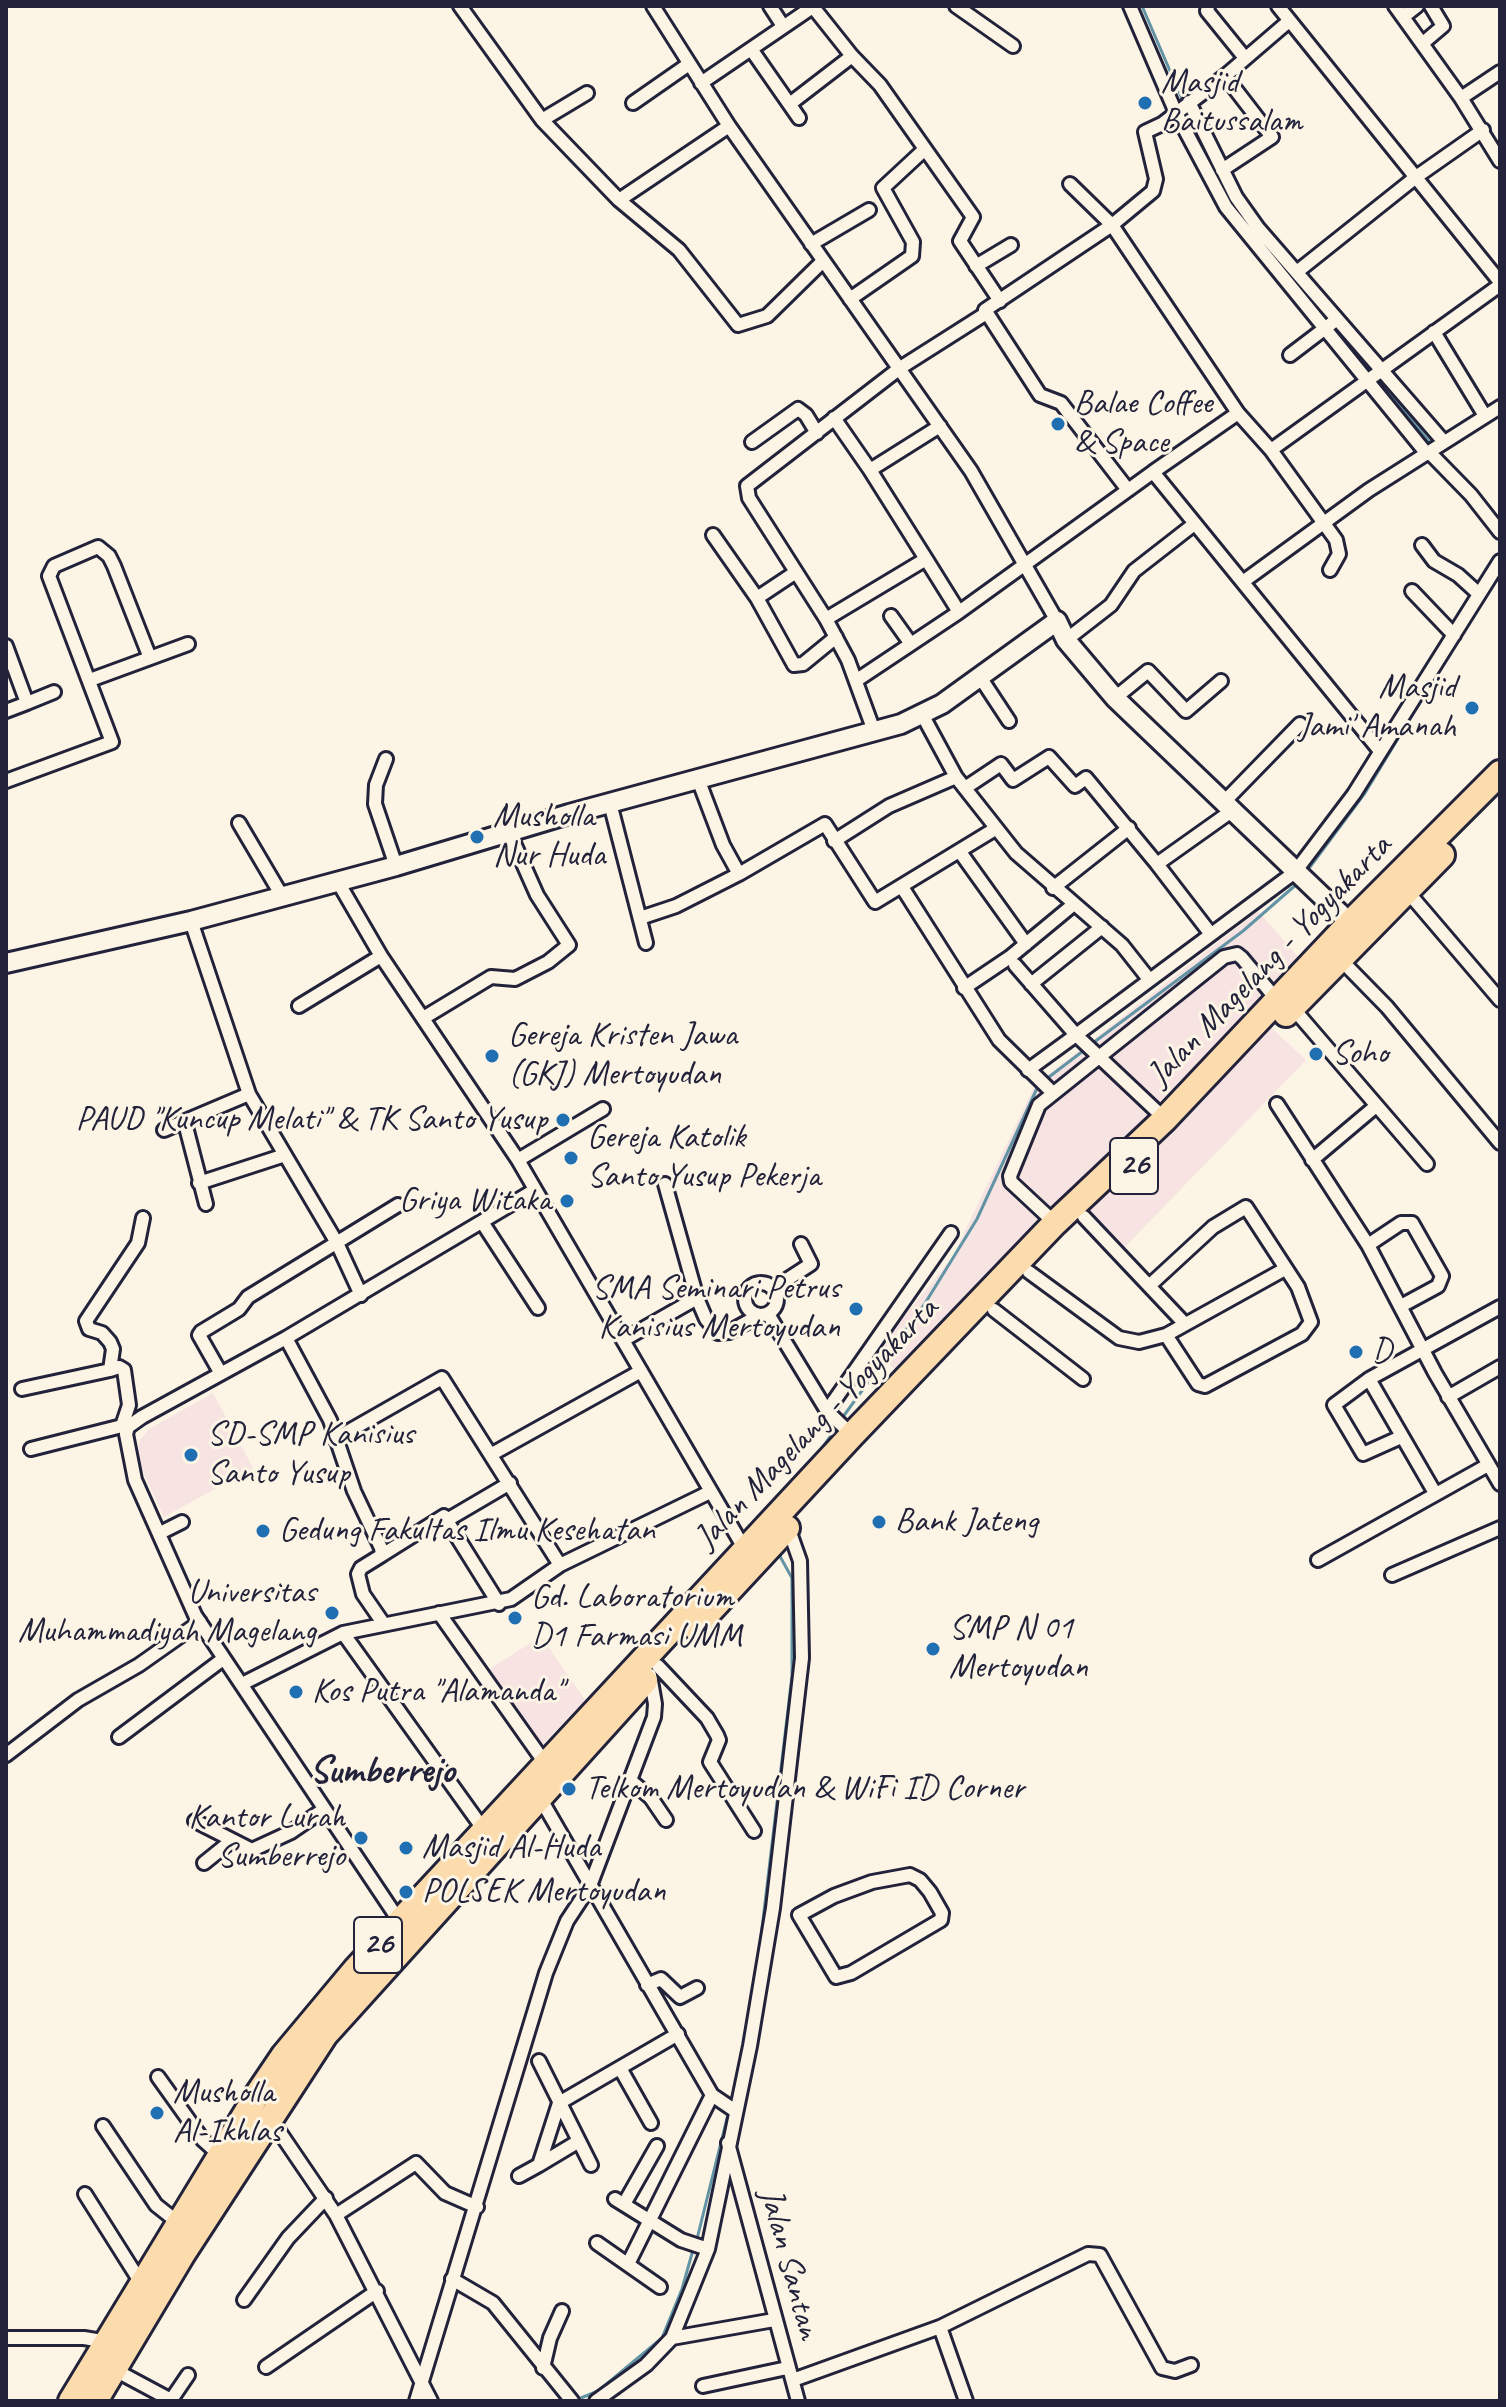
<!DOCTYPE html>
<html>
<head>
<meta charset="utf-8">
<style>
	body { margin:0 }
	#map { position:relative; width:1506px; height:2407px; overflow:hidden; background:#fcf5e5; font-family:Caveat,sans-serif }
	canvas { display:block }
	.frame { position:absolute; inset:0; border:8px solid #22223b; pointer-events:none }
</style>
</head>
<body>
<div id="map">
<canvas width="1506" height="2407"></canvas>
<div class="frame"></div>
</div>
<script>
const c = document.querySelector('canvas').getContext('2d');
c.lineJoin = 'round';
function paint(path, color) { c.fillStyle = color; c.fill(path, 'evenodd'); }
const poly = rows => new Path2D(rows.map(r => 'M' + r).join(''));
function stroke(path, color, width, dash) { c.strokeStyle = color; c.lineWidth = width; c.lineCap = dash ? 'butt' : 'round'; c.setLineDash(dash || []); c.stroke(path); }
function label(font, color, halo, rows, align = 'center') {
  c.font = font + ' Caveat,sans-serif'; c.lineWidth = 6; c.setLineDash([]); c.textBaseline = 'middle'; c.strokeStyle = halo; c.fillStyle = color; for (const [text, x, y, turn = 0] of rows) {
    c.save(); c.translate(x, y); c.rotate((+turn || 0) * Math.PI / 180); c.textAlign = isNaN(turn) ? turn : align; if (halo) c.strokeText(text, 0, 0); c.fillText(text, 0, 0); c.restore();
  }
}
paint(poly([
	[1258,911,1300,959,1251,1009,1306,1060,1123,1249,1067,1196,897,1371,875,1352,952,1258,1035,1085],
	[213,1393,253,1468,164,1517,144,1474,138,1456,139,1441,149,1429],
	[541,1636,585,1700,540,1747,487,1671]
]), '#f7e3e1');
stroke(poly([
	[1142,6,1183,101],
	[1189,116,1230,199],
	[1237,208,1246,222],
	[1332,327,1371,373],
	[1376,378,1433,446],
	[1307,871,1365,793,1487,592],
	[1093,1043,1243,931,1298,883],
	[1045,1080,1087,1048],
	[840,1421,924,1305,977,1219,1039,1084],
	[818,1454,836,1428],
	[758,1962,792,1676,792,1578,777,1551],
	[731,2103,735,2087],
	[696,2243,729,2110],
	[576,2400,598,2391,662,2338,682,2289,693,2250]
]), '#6394a5', 3);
const street = poly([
	[460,6,542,120,619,200,679,250,738,325,767,316,822,262],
	[653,6,729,126,971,471,1057,621],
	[770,6,783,26],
	[956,6,1013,46],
	[1130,6,1176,113,1226,207,1427,454],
	[1208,6,1207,11,1245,58],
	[1278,6,1500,282],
	[1395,6,1461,98,1500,161],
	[813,7,852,56,880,85,973,217,960,241,1000,301],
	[1403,17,1417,6],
	[1423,43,1443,26,1431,6],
	[751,49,799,118],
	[701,83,814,6],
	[1461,98,1500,72],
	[1189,102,1236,197,1258,228,1444,442],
	[633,103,689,64],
	[791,103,852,56],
	[542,120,587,93],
	[1222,170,1272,137,1225,76],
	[1070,184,1112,225,1238,413,1271,450,1336,540,1339,554,1330,570],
	[619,200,729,126],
	[811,244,869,210],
	[976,266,1011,245],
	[1298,271,1416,177,1483,130],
	[850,299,912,256,913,242,883,188,925,149],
	[1434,332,1485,416],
	[1290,355,1332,323],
	[834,418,870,470],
	[752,442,798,409,806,415,817,433],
	[1271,450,1500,285],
	[1429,452,1471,495,1500,532],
	[1153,472,1238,413],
	[1128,490,1061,403,1040,395,985,310,1112,225,1153,191,1156,179,1145,132,1162,124,1225,76,1289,21],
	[713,535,757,598,794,665,803,664,836,637],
	[1422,545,1434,561,1458,575,1479,594],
	[926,559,870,470,940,426],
	[1244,581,1369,490,1500,407],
	[1412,591,1454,635],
	[757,598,796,572],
	[959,612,1153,472,1380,751],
	[891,616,911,644],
	[826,619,926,559,959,612,857,680],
	[1066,640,1111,605,1134,571,1193,525],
	[6,646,27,703,6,711],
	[150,658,188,644],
	[980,677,1009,721],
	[1115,698,1148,671,1186,711,1221,681],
	[27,703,54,692],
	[923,716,956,777,1016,853,1122,945,1148,978],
	[874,731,848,660,826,619,749,498,747,486,900,368,985,314],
	[386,759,376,785,375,804,396,866],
	[698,779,723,845,739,874],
	[6,781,112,742,49,576,54,566,98,547,109,556,114,566,150,658,90,680],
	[965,788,1001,764,1013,780,1049,757,1075,786,1086,778,1157,864,1233,810],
	[1224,802,1300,724],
	[610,803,646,943],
	[239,823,282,896],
	[834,841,889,806,956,777],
	[960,852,1026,944],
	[1157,864,1210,933],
	[338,882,381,956,518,1160,744,1548],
	[902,887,999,1040,1053,1093],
	[1053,888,1129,828],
	[1407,891,1500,1000],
	[640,918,676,906,739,874,825,824,875,902,995,829],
	[191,921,249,1094,337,1243,361,1295],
	[1340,959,1387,1007,1500,1143],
	[1015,965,1076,1035,1295,872,1354,794,1500,561],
	[1031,984,1102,927],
	[964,988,1010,957,1074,904],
	[299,1006,381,956],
	[1292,1007,1427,1164],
	[425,1017,491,977,515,979,548,962,569,945,537,895,509,832],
	[1028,1070,1076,1035,1165,1119],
	[1277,1104,1368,1245,1435,1373,1500,1484],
	[185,1123,206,1204],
	[164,1130,249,1094],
	[518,1160,603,1109],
	[1312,1160,1376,1106],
	[199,1183,282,1156],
	[1084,1217,1185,1324],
	[482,1222,538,1308],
	[1055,1223,1011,1182,1010,1176,1039,1105,1224,957,1237,954,1242,958,1277,1000],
	[1368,1245,1401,1223,1412,1223,1442,1276,1438,1286,1401,1306],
	[1029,1272,1119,1338,1139,1342,1166,1335,1285,1269],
	'745 1299a16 16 0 1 1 32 0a16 16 0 1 1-32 0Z',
	[1149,1286,1213,1227,1246,1207,1298,1287,1311,1322,1302,1334,1205,1386,1198,1384,1166,1335],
	[774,1288,811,1264,801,1244],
	[697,1298,706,1319,718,1333,729,1332,760,1315],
	[994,1310,1083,1379],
	[768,1314,827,1411,852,1435],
	[286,1338,330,1420,354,1491,381,1548,382,1555,361,1568,358,1574,363,1594,383,1623],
	[625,1339,697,1298,665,1184],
	[220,1372,199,1335,201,1332,239,1309,248,1297,398,1205],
	[1369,1379,1334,1405,1363,1454,1401,1437],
	[22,1389,110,1370],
	[1448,1397,1500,1367],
	[827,1411,951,1233],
	[128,1427,122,1426,129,1405,124,1370,119,1367,110,1370,113,1349,110,1342,102,1333,89,1329,86,1321,138,1243,143,1218],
	[335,1439,442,1378,560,1565],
	[31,1449,122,1426],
	[492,1454,641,1371],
	[1435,1493,1369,1379,1500,1307],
	[447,1520,510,1483],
	[160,1533,182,1522],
	[382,1555,444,1516,499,1604],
	[1318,1560,1488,1465],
	[1392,1575,1500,1528],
	[439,1613,545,1763],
	[343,1633,484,1830],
	[658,1666,707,1718,717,1735,719,1740,710,1762,754,1831],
	[242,1684,343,1633,511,1599,560,1565,710,1492],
	[119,1737,223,1659],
	[6,1755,78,1700,139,1665,200,1622],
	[630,1780,651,1798,666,1820],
	[539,1796,712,2095,734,2110],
	[195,1821,252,1850,291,1832,323,1810],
	[204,1863,230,1842],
	[910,1875,920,1880,930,1892,942,1913,941,1920,851,1973,836,1977,799,1915,834,1896,872,1882,910,1875],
	[400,1922,195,1615,135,1480,126,1434,128,1427,142,1417,286,1338,535,1190],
	[647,1985,661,1979,680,1997,697,1988],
	[539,2061,591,2165],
	[620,2068,651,2123],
	[158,2077,203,2140,222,2157],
	[270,2118,336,2215,431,2401],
	[103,2126,156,2205,180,2224],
	[728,2143,798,2401],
	[539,2165,579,2141],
	[519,2176,539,2165,559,2103,678,2034],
	[85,2194,143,2286],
	[615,2199,681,2240,708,2249],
	[624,2204,657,2146],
	[336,2215,416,2163,445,2193,477,2207],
	[597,2243,660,2287],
	[628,2264,712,2095],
	[452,2279,493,2303,572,2401],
	[244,2300,288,2238,326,2198],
	[940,2327,1088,2254,1100,2255,1162,2368,1175,2371,1191,2365],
	[6,2338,84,2338,108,2342],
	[672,2338,774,2320],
	[266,2367,377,2291],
	[543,2368,550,2338,562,2311],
	[115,2370,171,2400,188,2375],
	[793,2380,940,2327,966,2401],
	[703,2386,787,2368],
	[416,2401,546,1973,567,1921,590,1886,654,1717,655,1704,650,1675],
	[596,2401,646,2365,672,2338,708,2249,750,2046,773,1908,802,1658,800,1561,788,1527]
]);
const secondary = poly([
	[6,963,191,921,396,866,569,814,901,724,942,704,1057,621,1066,640,1115,698,1350,923]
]);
const highway = poly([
	[1286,1014,1442,855],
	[695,1627,787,1528],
	[71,2401,257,2095,284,2055,355,1970,852,1435,1055,1223,1165,1119,1350,923,1500,773],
	[95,2401,182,2255,325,2035,645,1681]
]);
stroke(street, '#22223b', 18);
stroke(secondary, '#22223b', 24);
stroke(highway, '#22223b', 30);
stroke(street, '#fcf5e5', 12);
stroke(secondary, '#fcf5e5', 18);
stroke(highway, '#fcdcac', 24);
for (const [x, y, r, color] of [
	[1145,103,8,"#1f6fb2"],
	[1058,424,8,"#1f6fb2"],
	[1472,708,8,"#1f6fb2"],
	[477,837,8,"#1f6fb2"],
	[1316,1054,8,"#1f6fb2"],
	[492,1056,8,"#1f6fb2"],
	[563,1120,8,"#1f6fb2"],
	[571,1158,8,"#1f6fb2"],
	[567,1201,8,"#1f6fb2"],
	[856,1309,8,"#1f6fb2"],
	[1356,1352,8,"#1f6fb2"],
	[191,1455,8,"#1f6fb2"],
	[879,1522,8,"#1f6fb2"],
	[263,1531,8,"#1f6fb2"],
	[332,1613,8,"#1f6fb2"],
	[515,1618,8,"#1f6fb2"],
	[933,1649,8,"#1f6fb2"],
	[296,1692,8,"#1f6fb2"],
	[569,1789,8,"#1f6fb2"],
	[361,1838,8,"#1f6fb2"],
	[406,1848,8,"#1f6fb2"],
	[406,1892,8,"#1f6fb2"],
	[157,2113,8,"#1f6fb2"]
]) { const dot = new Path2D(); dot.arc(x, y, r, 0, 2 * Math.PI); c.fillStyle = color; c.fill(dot); stroke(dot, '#fcf5e5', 3); }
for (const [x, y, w] of [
	[1134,1166,48],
	[378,1945,48]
]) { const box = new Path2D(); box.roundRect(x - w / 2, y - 28, w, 56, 6); c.fillStyle = '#fcf5e5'; c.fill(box); stroke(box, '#22223b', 2); }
label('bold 32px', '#22223b', null, [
	["26",1134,1166],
	["26",378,1945]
]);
label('34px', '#22223b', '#fcf5e5', [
	["Masjid",1161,83],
	["Baitussalam",1161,122],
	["Balae Coffee",1074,404],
	["& Space",1074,443],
	["Masjid",1456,688,"right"],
	["Jami' Amanah",1456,727,"right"],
	["Musholla",493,817],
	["Nur Huda",493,856],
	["Gereja Kristen Jawa",508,1036],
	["(GKJ) Mertoyudan",508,1075],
	["Soho",1332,1054],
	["PAUD \"Kuncup Melati\" & TK Santo Yusup",547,1120,"right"],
	["Gereja Katolik",587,1138],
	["Santo Yusup Pekerja",587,1177],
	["Griya Witaka",551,1201,"right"],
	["SMA Seminari Petrus",840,1289,"right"],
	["Kanisius Mertoyudan",840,1328,"right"],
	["D",1372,1352],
	["SD-SMP Kanisius",207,1435],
	["Santo Yusup",207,1474],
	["Bank Jateng",895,1522],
	["Gedung Fakultas Ilmu Kesehatan",279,1531],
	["Universitas",316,1593,"right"],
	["Muhammadiyah Magelang",316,1632,"right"],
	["Gd. Laboratorium",531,1598],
	["D1 Farmasi UMM",531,1637],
	["SMP N 01",949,1629],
	["Mertoyudan",949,1668],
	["Kos Putra \"Alamanda\"",312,1692],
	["Telkom Mertoyudan & WiFi ID Corner",585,1789],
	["Kantor Lurah",345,1818,"right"],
	["Sumberrejo",345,1857,"right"],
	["Masjid Al-Huda",422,1848],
	["POLSEK Mertoyudan",422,1892],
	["Musholla",173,2093],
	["Al-Ikhlas",173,2132]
], 'left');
label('34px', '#22223b', '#fcf5e5', [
	["Jalan Magelang - Yogyakarta",1270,961,-46],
	["Jalan Magelang - Yogyakarta",817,1424,-46],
	["Jalan Santan",789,2264,75]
]);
label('bold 38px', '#22223b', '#fcf5e5', [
	["Sumberrejo",382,1772]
]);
</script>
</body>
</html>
